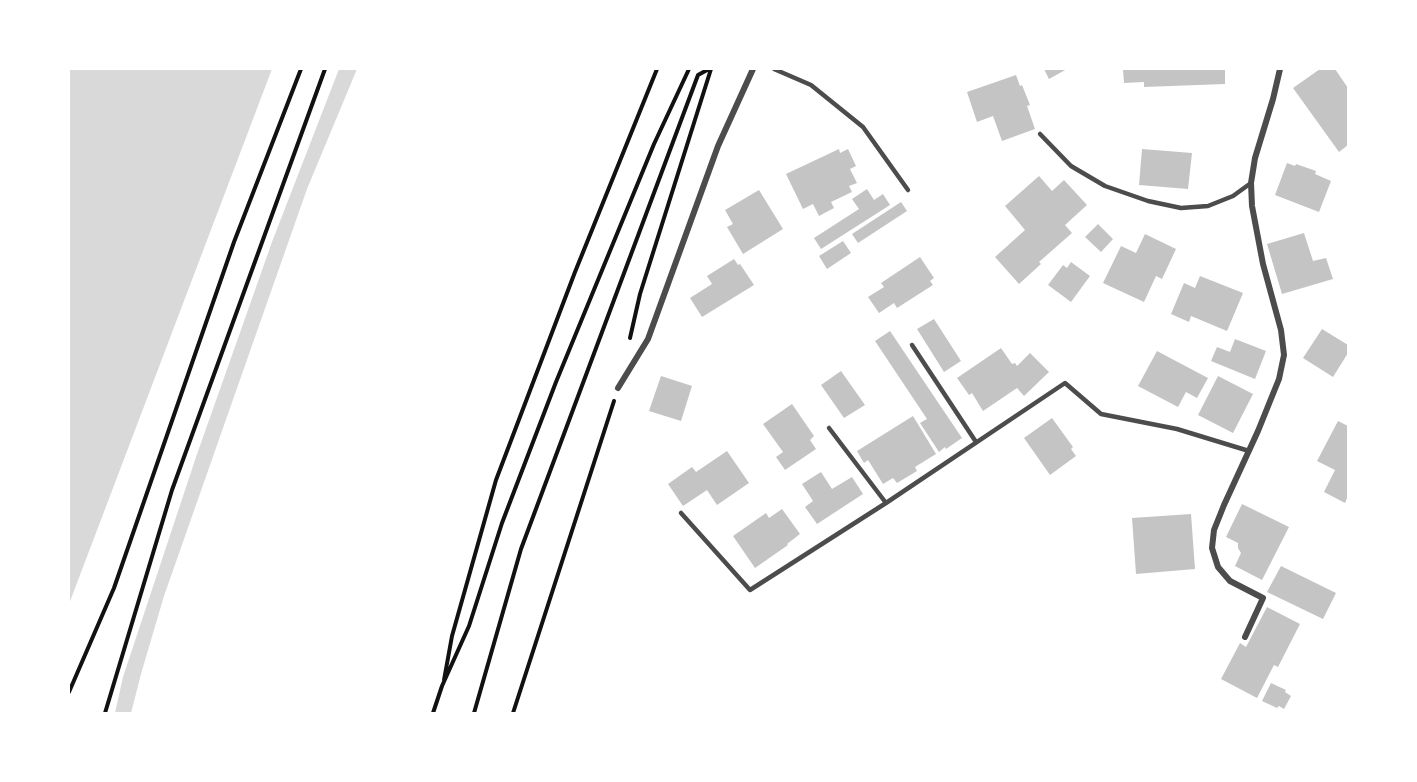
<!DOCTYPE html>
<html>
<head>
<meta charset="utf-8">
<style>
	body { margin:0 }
	#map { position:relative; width:1417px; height:782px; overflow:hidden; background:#fff; font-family:Merriweather,serif }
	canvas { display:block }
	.frame { position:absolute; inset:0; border:70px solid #fff; pointer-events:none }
</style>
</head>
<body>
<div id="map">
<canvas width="1417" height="782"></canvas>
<div class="frame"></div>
</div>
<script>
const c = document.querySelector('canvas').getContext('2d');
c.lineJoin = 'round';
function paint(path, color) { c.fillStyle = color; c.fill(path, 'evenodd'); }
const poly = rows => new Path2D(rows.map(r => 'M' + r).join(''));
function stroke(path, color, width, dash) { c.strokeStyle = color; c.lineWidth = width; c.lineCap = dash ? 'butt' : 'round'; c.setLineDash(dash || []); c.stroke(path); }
paint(poly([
	[69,69,272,69,69,604],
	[339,69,357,69,307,189,164,596,141,674,131,713,115,713,123,677,196,457,272,242]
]), '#d9d9d9');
paint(poly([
	[1044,69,1067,69,1049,79],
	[1123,69,1225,69,1225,84,1144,87,1144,82,1124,83],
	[1320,69,1335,69,1348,88,1348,145,1339,152,1293,88],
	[1016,75,1020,86,1022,85,1030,105,1027,106,1035,129,1002,141,993,116,977,122,967,92],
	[839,149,840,153,848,149,856,166,850,169,857,183,849,186,852,192,831,202,834,208,819,216,813,204,803,209,786,174],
	[1142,149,1192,153,1188,189,1139,185],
	[1287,163,1295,166,1296,164,1316,171,1315,174,1331,181,1319,212,1275,195],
	[1039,176,1052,191,1064,180,1087,205,1065,225,1072,233,1039,262,1041,264,1019,284,995,257,1025,230,1005,206],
	[867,189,874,200,883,194,890,205,821,249,814,238,859,209,852,199],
	[759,190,783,229,743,254,727,227,733,224,725,210],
	[901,202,907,211,858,243,852,234],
	[1098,224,1113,239,1101,252,1085,237],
	[1304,233,1313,261,1326,258,1333,279,1282,294,1267,244],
	[1145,234,1176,249,1162,279,1156,276,1144,302,1103,283,1121,246,1136,253],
	[843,241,851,253,827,269,819,256],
	[920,257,934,278,930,281,933,285,897,308,894,303,879,313,868,297,884,287,881,283],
	[734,259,738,265,740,264,754,285,702,317,690,298,712,284,707,276],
	[1071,262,1090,276,1071,302,1048,285,1063,265,1067,268],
	[1200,276,1243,293,1227,331,1191,316,1189,322,1171,314,1184,283,1195,288],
	[934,319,961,361,944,372,917,329],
	[1322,329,1348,345,1348,353,1333,377,1303,358],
	[890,331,962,438,946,449,945,447,939,452,920,423,927,419,875,341],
	[1235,339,1266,351,1255,379,1211,361,1217,347,1230,352],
	[1001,348,1012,364,1015,363,1017,366,1030,353,1049,372,1024,396,1017,388,983,411,972,393,969,395,957,378],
	[1157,351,1208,378,1197,398,1186,392,1178,407,1138,386],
	[841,371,865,405,844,418,821,385],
	[661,376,692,386,681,421,649,411],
	[1218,376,1253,394,1233,433,1198,415],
	[792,404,814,436,810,440,816,449,785,470,776,457,783,452,763,424],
	[913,416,936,454,915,467,917,471,897,483,893,478,883,484,868,460,864,463,857,451],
	[1052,418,1073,447,1071,449,1076,456,1050,475,1024,438],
	[1338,421,1348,426,1348,496,1345,503,1324,492,1335,470,1317,461],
	[727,451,749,483,717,505,707,490,683,506,668,484,692,467,696,472],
	[821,472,832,489,852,477,863,494,817,524,805,507,813,501,802,484],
	[1242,504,1289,527,1262,580,1235,566,1241,553,1238,548,1238,543,1226,537],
	[782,509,800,534,787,544,788,545,755,568,733,536,766,513,769,518],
	[1191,514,1195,569,1136,574,1132,518],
	[1281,566,1336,593,1323,619,1267,592],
	[1267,607,1300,624,1278,667,1274,665,1257,698,1221,679,1240,643,1246,647],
	[1271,683,1286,690,1285,692,1291,696,1284,709,1279,706,1277,708,1262,701]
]), '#c4c4c4');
stroke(poly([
	[630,338,640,294,711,69],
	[444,680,452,636,496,480,575,272,657,69],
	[69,692,114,588,234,242,301,69],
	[105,713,172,490,325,69],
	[433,713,442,686,469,626,502,523,556,382,654,144,689,69],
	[474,713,521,549,698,75,709,69],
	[513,713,614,401]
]), '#111', 4);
stroke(poly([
	[774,69,811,85,863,127,908,190],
	[1040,134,1071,166,1105,186,1148,201,1181,208,1208,206,1233,196,1251,183],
	[912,345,976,442],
	[829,428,886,503],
	[681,513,750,590,886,503,1065,383,1101,414,1177,429,1249,451]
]), '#4c4c4c', 4.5);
stroke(poly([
	[618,388,648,339,718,146,753,69],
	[1245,637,1263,598,1230,581,1218,567,1212,548,1214,530,1224,505,1258,431,1279,379,1284,355,1281,330,1263,264,1252,206,1251,183,1255,158,1273,99,1280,69]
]), '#4c4c4c', 6);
</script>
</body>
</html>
